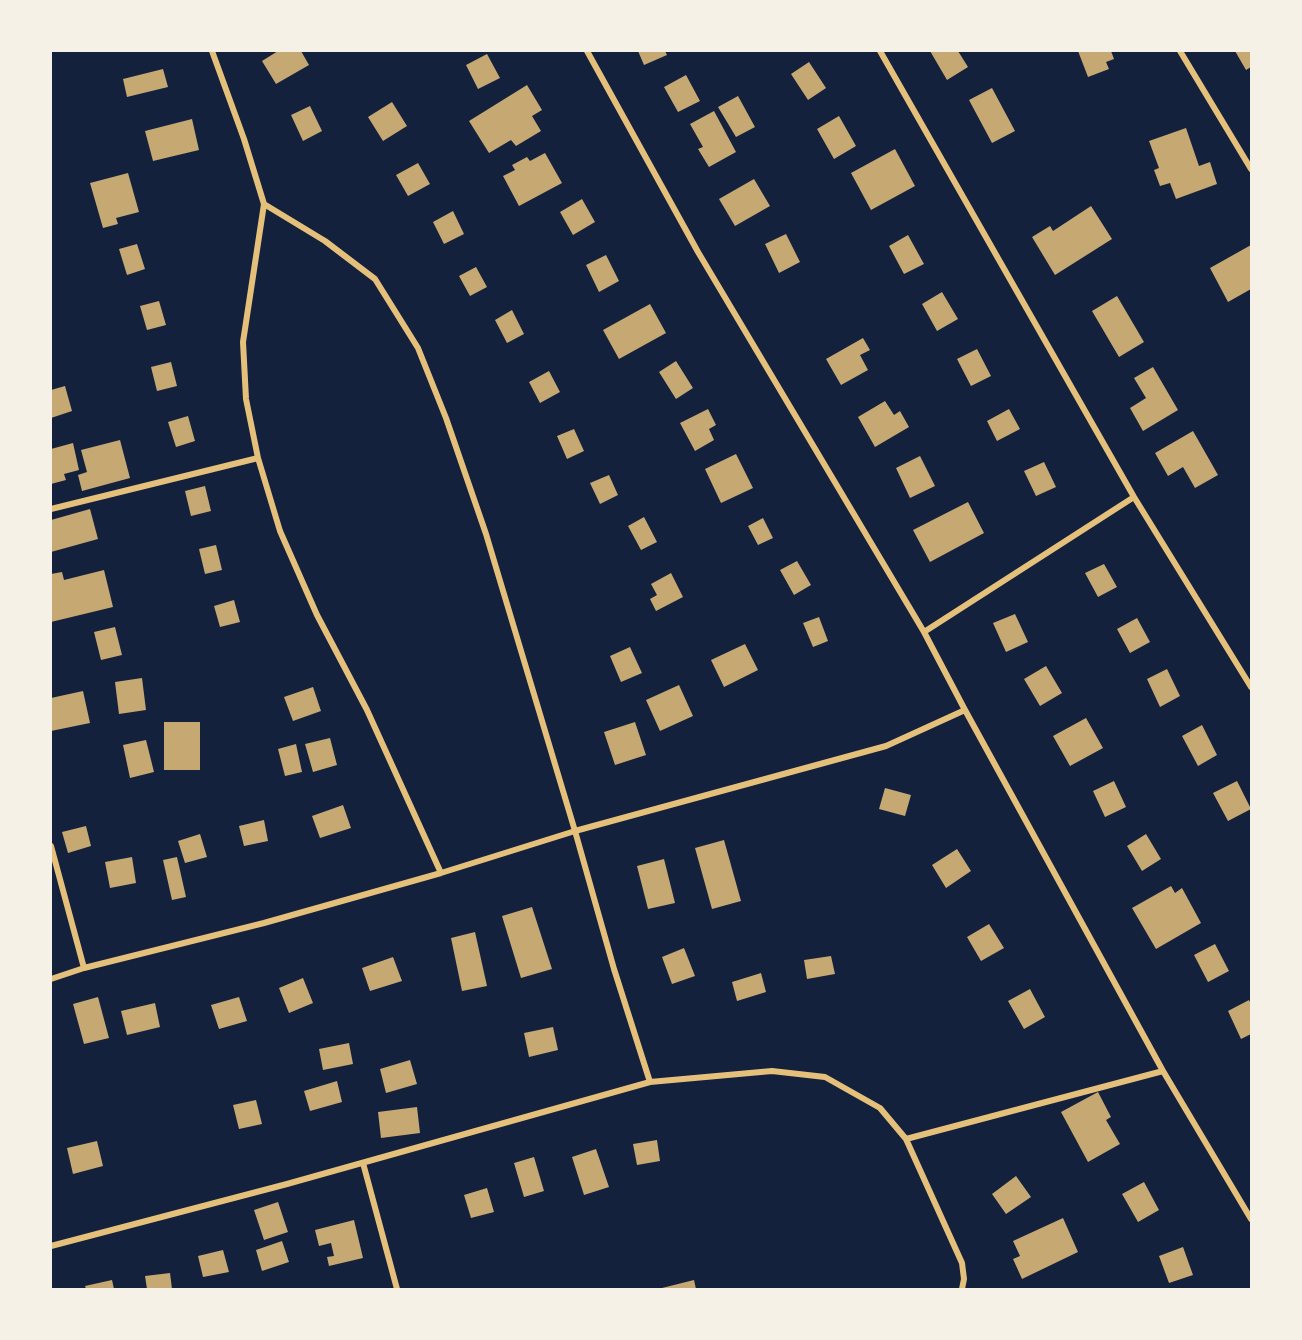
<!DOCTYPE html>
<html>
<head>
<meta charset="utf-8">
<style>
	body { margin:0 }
	#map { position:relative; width:1302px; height:1340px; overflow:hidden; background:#14213d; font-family:"Exo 2",sans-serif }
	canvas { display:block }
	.frame { position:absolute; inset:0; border:52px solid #f6f1e7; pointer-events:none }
</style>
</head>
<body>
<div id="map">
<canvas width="1302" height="1340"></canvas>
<div class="frame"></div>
</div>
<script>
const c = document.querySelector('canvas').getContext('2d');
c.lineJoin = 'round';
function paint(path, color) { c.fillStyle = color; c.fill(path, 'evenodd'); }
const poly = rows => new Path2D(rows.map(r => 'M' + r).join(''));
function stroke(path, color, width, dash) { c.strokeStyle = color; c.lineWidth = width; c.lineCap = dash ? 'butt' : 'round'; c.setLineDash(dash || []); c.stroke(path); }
paint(poly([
	[278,51,301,51,309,65,276,84,262,61],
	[638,51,665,51,667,55,644,65],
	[930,51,958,51,968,67,947,80],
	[1078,51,1111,51,1114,59,1106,62,1109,69,1088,77],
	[1235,51,1251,51,1251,67,1246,70],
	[487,54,500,78,478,89,466,65],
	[809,62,826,88,808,100,791,74],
	[163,69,168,87,127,97,123,79],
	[686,75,700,101,678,112,664,87],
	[527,85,542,110,532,116,541,131,516,146,511,140,489,153,469,121],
	[992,88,1015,131,992,143,969,100],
	[738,96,755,127,736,137,718,107],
	[392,102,407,126,383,141,368,117],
	[310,106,322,131,303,141,291,115],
	[714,111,736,152,709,167,698,149,703,147,690,124],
	[839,116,856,146,834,159,817,129],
	[192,119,199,150,153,161,145,131],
	[1186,128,1199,166,1210,162,1217,184,1176,199,1170,183,1160,186,1154,170,1159,168,1149,141],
	[895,149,915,186,871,210,851,173],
	[545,153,562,183,519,206,503,176,515,170,512,165,527,157,530,161],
	[418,163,430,184,408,196,396,175],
	[128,173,139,212,116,218,118,224,103,228,90,183],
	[754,179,770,206,735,226,719,199],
	[582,199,595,222,573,235,560,212],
	[1091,206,1112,239,1055,275,1032,237,1050,226,1053,231],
	[453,211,464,234,444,244,433,222],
	[786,234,800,262,779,273,765,244],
	[908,235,924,264,904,274,889,246],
	[137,244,145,269,127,275,119,249],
	[1251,245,1251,289,1228,302,1210,268],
	[606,255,619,281,599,292,586,265],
	[476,267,487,287,470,296,459,276],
	[942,292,958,319,937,331,922,304],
	[1117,296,1144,342,1119,357,1092,311],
	[159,301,166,325,147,330,140,306],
	[650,304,666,333,619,359,603,330],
	[512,310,524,334,507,343,495,320],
	[863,338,870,350,860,355,868,370,841,385,826,359],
	[977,349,991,376,971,386,957,359],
	[676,361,693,388,676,399,659,372],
	[171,362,177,386,157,391,151,367],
	[1153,367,1178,410,1143,431,1130,408,1146,398,1134,378],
	[549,371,560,392,540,403,529,382],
	[65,386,72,411,51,418,51,390],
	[885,401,894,415,900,411,909,427,875,447,858,417],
	[708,409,716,425,709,429,714,440,695,451,680,423],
	[1009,409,1020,429,997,441,987,421],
	[188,416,195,441,176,447,168,422],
	[574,429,584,451,567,459,557,436],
	[1193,431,1218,475,1195,488,1183,467,1168,476,1155,453],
	[120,440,130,478,82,491,78,475,87,472,81,450],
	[73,443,79,470,64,474,66,480,51,484,51,449],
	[736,454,753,488,721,503,705,469],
	[920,456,935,486,910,498,896,468],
	[1044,462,1056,487,1036,496,1024,471],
	[609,475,618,495,600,504,590,483],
	[205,486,211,511,191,516,185,491],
	[968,502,984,533,930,562,913,530],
	[90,509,98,539,51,552,51,520],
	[644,517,657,542,641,550,628,526],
	[763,518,773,538,758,545,748,526],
	[216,545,222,570,205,574,199,549],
	[797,561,811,585,794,595,780,570],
	[1104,564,1117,587,1098,597,1085,573],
	[104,570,113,607,51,622,51,574,62,572,64,580],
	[671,573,683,597,656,611,650,599,657,595,651,584],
	[234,600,240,622,220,627,214,606],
	[1015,614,1028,642,1006,652,993,623],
	[819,617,828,641,813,647,803,623],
	[1137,618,1150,642,1130,653,1117,629],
	[115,627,122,655,101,660,94,632],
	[745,644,758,670,724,687,711,660],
	[630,647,642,673,621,682,610,656],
	[1046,666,1062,693,1040,706,1024,679],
	[1167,669,1180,696,1160,707,1147,679],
	[142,678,146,710,119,714,115,682],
	[679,685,693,716,660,731,646,700],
	[313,687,321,711,293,721,284,697],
	[83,691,90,723,51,731,51,698],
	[1086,718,1103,748,1070,766,1053,736],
	[164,722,200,722,200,770,164,770],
	[635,722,646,755,615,765,604,732],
	[1202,725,1217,755,1198,766,1182,736],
	[330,738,337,765,313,772,305,744],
	[146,740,154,772,130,778,123,745],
	[296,744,302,772,285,776,278,749],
	[1114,781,1126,807,1105,817,1093,791],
	[1237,781,1251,809,1228,821,1213,793],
	[885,788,911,795,905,816,879,809],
	[343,805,351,828,320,838,312,816],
	[264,820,268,841,244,846,239,826],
	[86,826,91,846,68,853,62,832],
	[200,834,207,857,185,863,178,841],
	[1146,834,1161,859,1142,871,1127,846],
	[724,840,741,901,712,909,695,848],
	[957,849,971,871,946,888,932,865],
	[132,857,136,883,110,888,105,862],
	[177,857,186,897,172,900,163,860],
	[664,859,675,903,648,909,637,866],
	[1171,886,1175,893,1182,888,1201,923,1156,949,1132,908],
	[532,907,552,969,521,978,502,916],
	[989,924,1004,948,981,961,967,937],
	[475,932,487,986,462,991,451,938],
	[1215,944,1229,971,1208,982,1194,955],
	[684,948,695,976,672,984,662,957],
	[831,956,835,974,807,979,804,960],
	[393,957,402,981,370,991,362,968],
	[761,973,766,992,737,1001,732,982],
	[303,978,313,1003,289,1013,279,988],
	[1030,989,1045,1017,1024,1029,1008,1001],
	[98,997,109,1038,84,1044,73,1004],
	[239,997,247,1021,219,1029,211,1005],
	[1249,1000,1251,1004,1251,1034,1241,1039,1228,1011],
	[155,1003,160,1027,127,1035,121,1011],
	[553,1027,558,1050,529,1057,524,1033],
	[349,1043,353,1064,323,1070,319,1049],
	[410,1060,417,1084,386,1093,380,1069],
	[337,1081,342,1102,310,1111,304,1091],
	[1098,1092,1111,1117,1106,1120,1120,1144,1088,1162,1061,1112],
	[256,1100,262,1124,239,1129,233,1105],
	[417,1107,420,1133,381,1138,378,1112],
	[657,1140,660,1161,637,1165,633,1144],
	[97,1141,103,1166,73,1174,67,1148],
	[596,1149,609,1187,584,1195,572,1157],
	[534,1157,544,1191,524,1197,514,1163],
	[1016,1176,1031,1197,1006,1214,992,1194],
	[1144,1182,1159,1210,1138,1222,1122,1194],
	[487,1188,494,1212,471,1218,464,1195],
	[278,1202,288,1232,264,1240,254,1210],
	[1063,1218,1078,1252,1022,1279,1013,1259,1020,1256,1013,1241],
	[354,1220,363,1258,329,1266,327,1257,334,1256,331,1243,319,1246,315,1230],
	[282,1241,289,1262,262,1271,256,1250],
	[1183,1247,1193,1275,1169,1283,1159,1256],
	[223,1250,229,1272,203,1277,198,1256],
	[170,1273,172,1289,147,1289,145,1276],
	[112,1280,114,1289,86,1289,85,1286],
	[694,1280,696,1289,662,1289,662,1288]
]), '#c6a872');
stroke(poly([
	[212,51,244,139,264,204,325,241,375,279,418,348,446,418,486,534,575,831,614,969,650,1082],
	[587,51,698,252,924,632,965,710,1163,1071,1251,1219],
	[880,51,1134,497,1251,687],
	[1180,51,1251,169],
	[264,204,243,342,246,399,258,458,280,531,317,615,367,710,441,873],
	[51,509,258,458],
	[924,632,1134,497],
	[51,846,84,968],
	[51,979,84,968,264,923,441,873,575,831,886,746,965,710],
	[906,1139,1163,1071],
	[363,1163,397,1289],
	[51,1246,287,1184,650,1082,772,1071,825,1077,880,1108,906,1139,962,1263,964,1279,962,1289]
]), '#e5c07b', 6);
</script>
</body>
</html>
